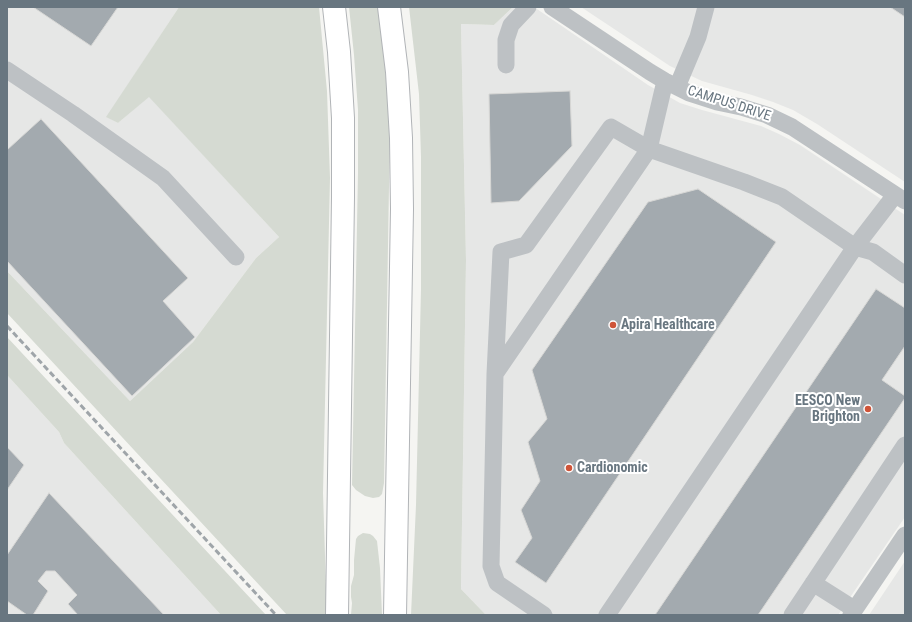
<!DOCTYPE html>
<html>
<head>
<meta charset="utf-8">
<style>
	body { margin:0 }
	#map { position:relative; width:912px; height:622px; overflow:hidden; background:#f5f5f2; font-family:"Roboto Condensed",sans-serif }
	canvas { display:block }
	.frame { position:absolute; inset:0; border:8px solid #687680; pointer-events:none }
</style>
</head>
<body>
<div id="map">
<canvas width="912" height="622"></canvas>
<div class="frame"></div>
</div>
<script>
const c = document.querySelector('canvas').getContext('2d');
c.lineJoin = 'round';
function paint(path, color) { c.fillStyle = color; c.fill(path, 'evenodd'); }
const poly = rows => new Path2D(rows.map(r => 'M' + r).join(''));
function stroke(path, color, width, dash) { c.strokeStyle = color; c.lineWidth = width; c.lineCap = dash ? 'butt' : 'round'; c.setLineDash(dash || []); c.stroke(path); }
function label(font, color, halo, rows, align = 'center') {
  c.font = font + ' "Roboto Condensed",sans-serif'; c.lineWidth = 4; c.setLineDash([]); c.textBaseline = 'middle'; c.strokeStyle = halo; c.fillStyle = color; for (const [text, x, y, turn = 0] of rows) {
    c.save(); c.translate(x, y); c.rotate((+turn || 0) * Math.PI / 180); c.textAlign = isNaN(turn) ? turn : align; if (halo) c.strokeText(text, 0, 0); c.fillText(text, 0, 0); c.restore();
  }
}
paint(poly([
	[7,7,179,7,107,117,118,123,149,96,279,237,256,258,193,342,130,401,7,271],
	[513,7,534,7,648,85,680,103,702,110,761,126,779,134,800,145,905,215,905,517,838,615,486,615,461,589,466,260,461,24,494,25],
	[581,7,905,7,905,182,817,124,793,110,773,102,752,95,702,81,670,66],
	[7,375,59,432,64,443,221,615,7,615],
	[905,561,905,615,869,615]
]), '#e6e7e6');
paint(poly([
	[179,7,319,7,327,91,330,178,323,493,326,587,326,615,287,615,7,313,7,271,130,401,193,342,256,258,279,237,149,97,118,123,106,117],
	[349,7,378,7,384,54,390,127,384,483,382,494,379,497,373,498,365,496,356,490,352,485,358,173,358,110,354,55],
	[409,7,513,7,494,25,461,24,466,260,461,589,486,615,411,615,416,505,421,289,421,157,419,94],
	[7,337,266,615,221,615,64,443,59,432,7,375],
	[363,533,370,534,373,536,377,541,380,568,382,615,351,615,352,603,351,597,351,586,354,575,354,560,356,539,358,536]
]), '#d5dad2');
const building = poly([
	[33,7,118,7,91,46,33,7],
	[890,7,905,7,905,17,890,7],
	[570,91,572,146,519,201,491,203,489,94,570,91],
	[41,119,188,278,163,301,195,337,132,396,7,261,7,150,41,119],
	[698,189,776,242,546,583,515,562,532,538,521,510,540,481,528,442,547,419,532,370,648,202,698,189],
	[876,289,905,308,905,346,882,380,905,396,905,398,758,615,655,615,876,289],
	[7,447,24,465,7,490,7,447],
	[49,493,164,615,78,615,68,604,77,595,55,571,46,571,38,581,48,591,33,615,27,615,7,601,7,555,49,493]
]);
paint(building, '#a3aaaf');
stroke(building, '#d7d7d5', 1);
const highway = poly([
	[334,7,339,52,343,118,343,197,337,615],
	[389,7,397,72,401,138,402,209,395,615]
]);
stroke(highway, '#b1b4b7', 24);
stroke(poly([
	[552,7,650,72,665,81,689,93,717,102,741,107,767,115,792,127,905,201],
	[506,65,506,40,511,25,528,7],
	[7,70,73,114,163,178,236,257],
	[665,81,649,149,744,182,782,197,855,247,873,252,905,275],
	[677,87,698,37,706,7],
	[495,374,649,149,611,127,526,245,501,252,495,374,491,566,497,583,544,615],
	[813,583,854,609],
	[607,615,855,247,895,195],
	[792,615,905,445],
	[851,615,905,535]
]), '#bdc1c4', 17);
stroke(highway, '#fff', 22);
stroke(poly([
	[7,326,276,615]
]), '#9fa5a9', 3, [6, 3]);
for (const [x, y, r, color] of [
	[613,325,4,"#cf5439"],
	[868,409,4,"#cf5439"],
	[569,468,4,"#cf5439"]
]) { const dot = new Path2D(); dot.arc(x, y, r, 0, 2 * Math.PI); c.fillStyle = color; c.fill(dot); stroke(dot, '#fff', 1.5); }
label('14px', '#687680', '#fff', [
	["CAMPUS DRIVE",729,104,18]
]);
label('bold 14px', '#687680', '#fff', [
	["Apira Healthcare",621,325],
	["EESCO New",860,401,"right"],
	["Brighton",860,417,"right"],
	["Cardionomic",577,468]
], 'left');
</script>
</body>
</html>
